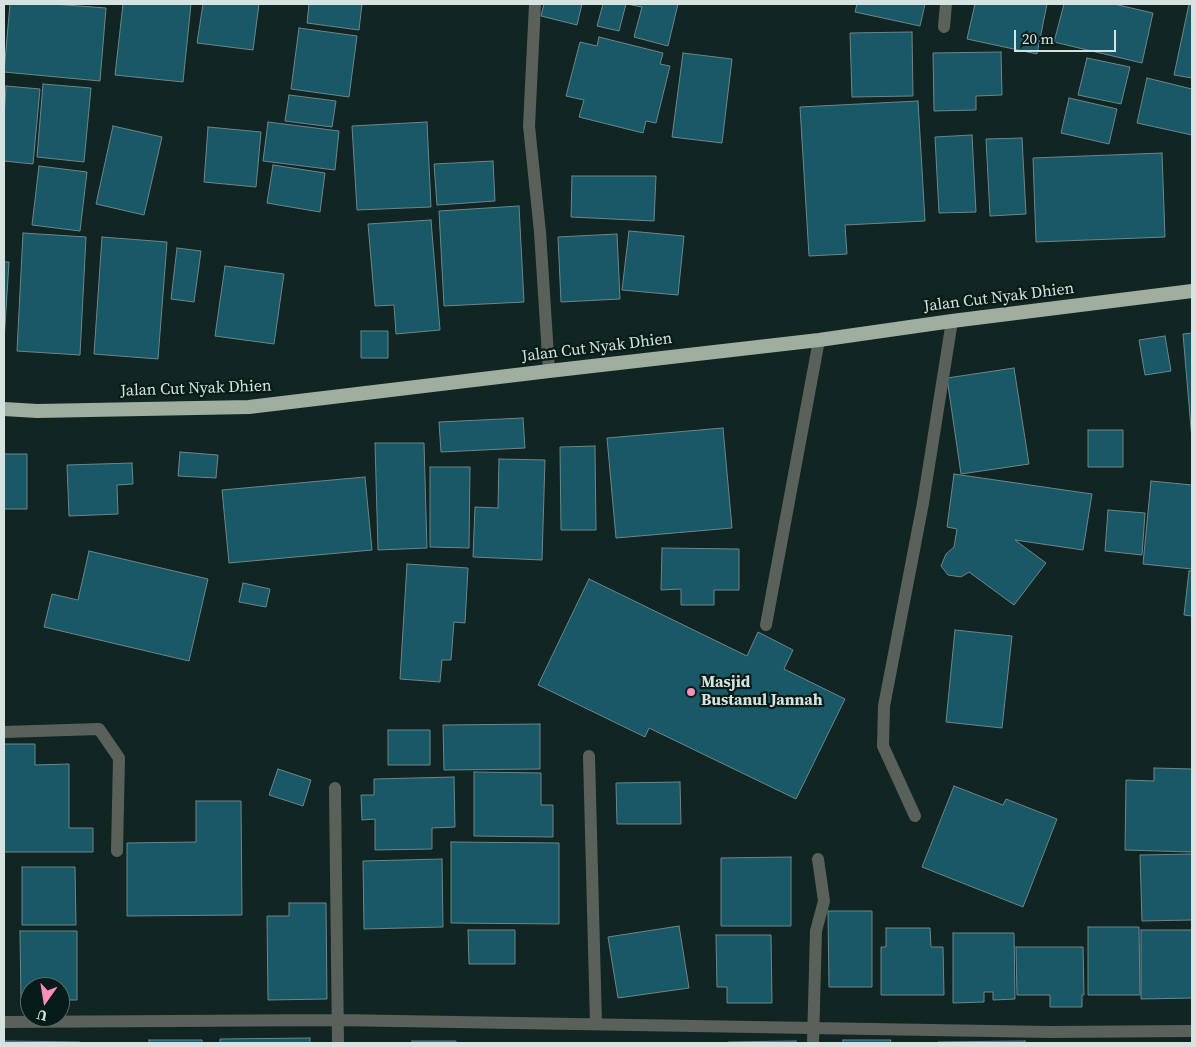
<!DOCTYPE html>
<html>
<head>
<meta charset="utf-8">
<style>
	body { margin:0 }
	#map { position:relative; width:1196px; height:1047px; overflow:hidden; background:#112522; font-family:"Source Serif 4",serif }
	canvas { display:block }
	.frame { position:absolute; inset:0; border:5px solid #d5e2df; pointer-events:none }
	.north { position:absolute; left:20px; top:977px; width:50px; height:50px; box-sizing:border-box; background:#071c18; border:1px solid #596b68; border-radius:50%; rotate:193deg; font-size:14px; font-weight:700; line-height:20px; text-align:center; color:#d5e2df }
	.north::after { content:''; display:block; margin:auto; width:18px; height:22px; background:#fe8ebb; clip-path:polygon(50% 0,100% 100%,50% 72%,0 100%) }
	.scale { position:absolute; left:1014px; top:30px; width:102px; height:22px; box-sizing:border-box; border:2px solid #d5e2df; border-top:0; padding-left:6px; font-size:15px; line-height:18px; white-space:nowrap; color:#d5e2df; -webkit-text-stroke:4px #071c18; paint-order:stroke }
</style>
</head>
<body>
<div id="map">
<canvas width="1196" height="1047"></canvas>
<div class="frame"></div>
<div class="north">U</div>
<div class="scale">20 m</div>
</div>
<script>
const c = document.querySelector('canvas').getContext('2d');
c.lineJoin = 'round';
function paint(path, color) { c.fillStyle = color; c.fill(path, 'evenodd'); }
const poly = rows => new Path2D(rows.map(r => 'M' + r).join(''));
function stroke(path, color, width, dash) { c.strokeStyle = color; c.lineWidth = width; c.lineCap = dash ? 'butt' : 'round'; c.setLineDash(dash || []); c.stroke(path); }
function label(font, color, halo, rows, align = 'center') {
  c.font = font + ' "Source Serif 4",serif'; c.lineWidth = 4.5; c.setLineDash([]); c.textBaseline = 'middle'; c.strokeStyle = halo; c.fillStyle = color; for (const [text, x, y, turn = 0] of rows) {
    c.save(); c.translate(x, y); c.rotate((+turn || 0) * Math.PI / 180); c.textAlign = isNaN(turn) ? turn : align; if (halo) c.strokeText(text, 0, 0); c.fillText(text, 0, 0); c.restore();
  }
}
const building = poly([
	[10,4,53,4,106,8,100,81,4,72,10,4],
	[123,4,191,4,183,82,115,75,123,4],
	[203,4,259,4,253,50,197,43,203,4],
	[309,4,362,4,359,30,307,23,309,4],
	[544,4,582,4,577,25,541,16,544,4],
	[603,4,626,4,619,31,597,26,603,4],
	[627,4,678,4,668,46,634,37,642,7,627,4],
	[857,4,925,4,920,26,855,12,857,4],
	[975,4,1047,4,1037,54,967,39,975,4],
	[1064,4,1114,4,1153,13,1142,63,1054,42,1064,4],
	[1189,4,1192,4,1192,78,1174,75,1189,4],
	[299,28,357,36,349,97,291,89,299,28],
	[912,32,913,96,852,97,850,33,912,32],
	[599,37,663,53,660,64,670,66,656,123,646,121,643,133,579,117,584,100,566,96,580,42,597,46,599,37],
	[1001,52,1002,95,976,96,976,110,934,111,933,53,1001,52],
	[683,53,732,59,722,143,672,137,683,53],
	[1087,58,1130,67,1121,104,1078,95,1087,58],
	[1147,78,1192,89,1192,135,1137,123,1147,78],
	[43,84,91,88,84,162,37,157,43,84],
	[6,86,40,89,33,164,4,161,4,118,6,86],
	[289,95,336,101,332,127,285,121,289,95],
	[1069,98,1117,109,1109,144,1061,133,1069,98],
	[918,101,925,221,845,225,847,254,809,256,800,107,918,101],
	[268,122,339,131,335,170,263,161,268,122],
	[427,122,431,207,357,210,352,126,427,122],
	[113,126,162,137,144,215,96,204,113,126],
	[208,127,261,132,256,187,204,182,208,127],
	[972,135,976,212,939,213,935,137,972,135],
	[1022,138,1026,214,990,216,986,139,1022,138],
	[1162,153,1165,237,1036,242,1033,158,1162,153],
	[493,161,495,201,437,205,434,164,493,161],
	[273,165,325,173,320,212,267,203,273,165],
	[39,166,87,172,80,231,32,225,39,166],
	[572,176,656,176,654,221,571,217,572,176],
	[519,206,524,302,444,306,439,211,519,206],
	[431,220,440,330,396,334,394,305,375,306,368,224,431,220],
	[629,231,684,236,678,295,622,290,629,231],
	[23,233,86,237,80,355,17,351,23,233],
	[617,234,620,299,561,302,558,237,617,234],
	[102,237,167,242,158,359,94,354,102,237],
	[177,248,201,251,194,302,171,299,177,248],
	[4,262,9,262,4,341,4,262],
	[225,266,284,274,274,344,215,336,225,266],
	[361,331,388,331,388,358,361,358,361,331],
	[1192,333,1192,440,1183,334,1192,333],
	[1165,336,1171,371,1145,375,1139,340,1165,336],
	[1014,368,1029,464,961,474,947,378,1014,368],
	[523,418,525,448,441,452,439,422,523,418],
	[723,428,732,528,616,538,607,438,723,428],
	[1088,430,1123,430,1123,467,1088,467,1088,430],
	[375,443,424,443,427,548,378,550,375,443],
	[595,446,596,530,561,530,560,447,595,446],
	[180,452,218,455,216,478,178,476,180,452],
	[4,454,27,454,27,509,4,509,4,454],
	[499,459,545,460,542,560,473,557,475,507,498,508,499,459],
	[132,463,133,484,117,485,118,514,69,516,67,465,132,463],
	[430,467,470,467,469,548,430,547,430,467],
	[954,474,1092,494,1083,550,1015,540,1046,563,1014,605,969,572,961,577,948,575,941,566,946,554,954,547,957,529,947,527,954,474],
	[365,477,372,550,229,563,222,490,365,477],
	[1151,481,1192,485,1192,569,1143,564,1151,481],
	[1108,510,1145,513,1142,555,1105,551,1108,510],
	[662,548,739,549,739,590,714,590,714,605,681,605,681,589,661,590,662,548],
	[89,551,208,579,189,661,44,627,52,594,78,600,89,551],
	[407,564,468,568,465,623,454,622,451,660,442,660,440,682,400,679,407,564],
	[1189,571,1192,571,1192,616,1184,615,1189,571],
	[589,579,747,656,758,632,793,650,784,669,845,699,796,799,649,728,645,737,538,685,589,579],
	[243,583,270,589,266,607,239,602,243,583],
	[955,630,1012,636,1002,728,946,722,955,630],
	[540,724,540,769,444,770,443,725,540,724],
	[388,730,430,730,430,765,388,765,388,730],
	[4,744,35,744,35,765,69,764,69,828,93,828,93,852,4,852,4,744],
	[1154,768,1192,769,1192,852,1125,850,1126,780,1154,781,1154,768],
	[278,769,311,780,303,806,269,795,278,769],
	[474,772,541,773,541,805,553,805,553,837,474,836,474,772],
	[454,777,455,827,432,828,432,849,375,850,375,819,362,820,361,795,374,795,374,779,454,777],
	[680,782,681,824,617,824,616,783,680,782],
	[954,786,1003,805,1006,799,1057,819,1023,907,922,867,954,786],
	[196,801,241,801,242,915,127,916,127,843,196,842,196,801],
	[451,842,559,843,559,924,451,923,451,842],
	[1192,854,1192,920,1142,921,1140,855,1192,854],
	[791,857,791,926,721,926,721,858,791,857],
	[442,859,443,927,364,929,363,861,442,859],
	[22,867,75,867,76,925,22,925,22,867],
	[289,903,326,903,327,999,268,1000,267,916,289,916,289,903],
	[828,911,872,911,872,987,829,987,828,911],
	[679,926,689,988,618,998,608,937,679,926],
	[1088,927,1139,927,1140,995,1088,995,1088,927],
	[886,928,930,928,931,947,943,947,944,995,881,995,881,947,886,947,886,928],
	[468,930,515,930,515,964,469,964,468,930],
	[1141,930,1192,930,1192,998,1141,999,1141,930],
	[20,931,77,931,77,1000,60,1000,60,987,30,987,30,1000,21,1000,20,931],
	[953,933,1014,933,1015,999,993,1000,993,992,984,992,984,1002,953,1003,953,933],
	[716,935,771,935,772,1003,727,1003,727,987,717,987,716,935],
	[1016,947,1083,947,1084,995,1082,995,1082,1007,1050,1007,1050,995,1017,995,1016,947],
	[310,1038,310,1043,220,1043,220,1039,310,1038],
	[149,1040,202,1040,202,1043,149,1043,149,1040],
	[843,1040,891,1040,890,1043,843,1043,843,1040],
	[4,1041,80,1042,80,1043,4,1043,4,1041],
	[412,1041,456,1041,456,1043,412,1043,412,1041],
	[796,1041,796,1043,728,1043,728,1042,796,1041],
	[1025,1041,1025,1043,938,1043,938,1042,1025,1041]
]);
paint(building, '#195967');
stroke(building, '#6e858b', 1);
stroke(poly([
	[766,625,819,340]
]), '#5a615b', 12);
stroke(poly([
	[535,4,529,126,540,232,549,371],
	[944,27,946,4],
	[4,732,99,729,119,758,117,851],
	[589,756,596,1024],
	[335,788,338,1043],
	[915,816,883,746,884,706,923,503,952,321],
	[4,1022,337,1020,1050,1032,1192,1031],
	[813,1043,816,931,824,901,818,859]
]), '#5a615b', 12);
stroke(poly([
	[4,409,37,411,249,407,549,371,819,340,952,321,1192,291]
]), '#a0aea0', 14);
for (const [x, y, r, color] of [
	[691,692,5,"#fe8ebb"]
]) { const dot = new Path2D(); dot.arc(x, y, r, 0, 2 * Math.PI); c.fillStyle = color; c.fill(dot); stroke(dot, '#071c18', 2); }
label('16px', '#d5e2df', '#071c18', [
	["Jalan Cut Nyak Dhien",999,298,-7],
	["Jalan Cut Nyak Dhien",597,348,-7],
	["Jalan Cut Nyak Dhien",196,389,-2]
]);
label('bold 16px', '#d5e2df', '#071c18', [
	["Masjid",701,683],
	["Bustanul Jannah",701,701]
], 'left');
</script>
</body>
</html>
